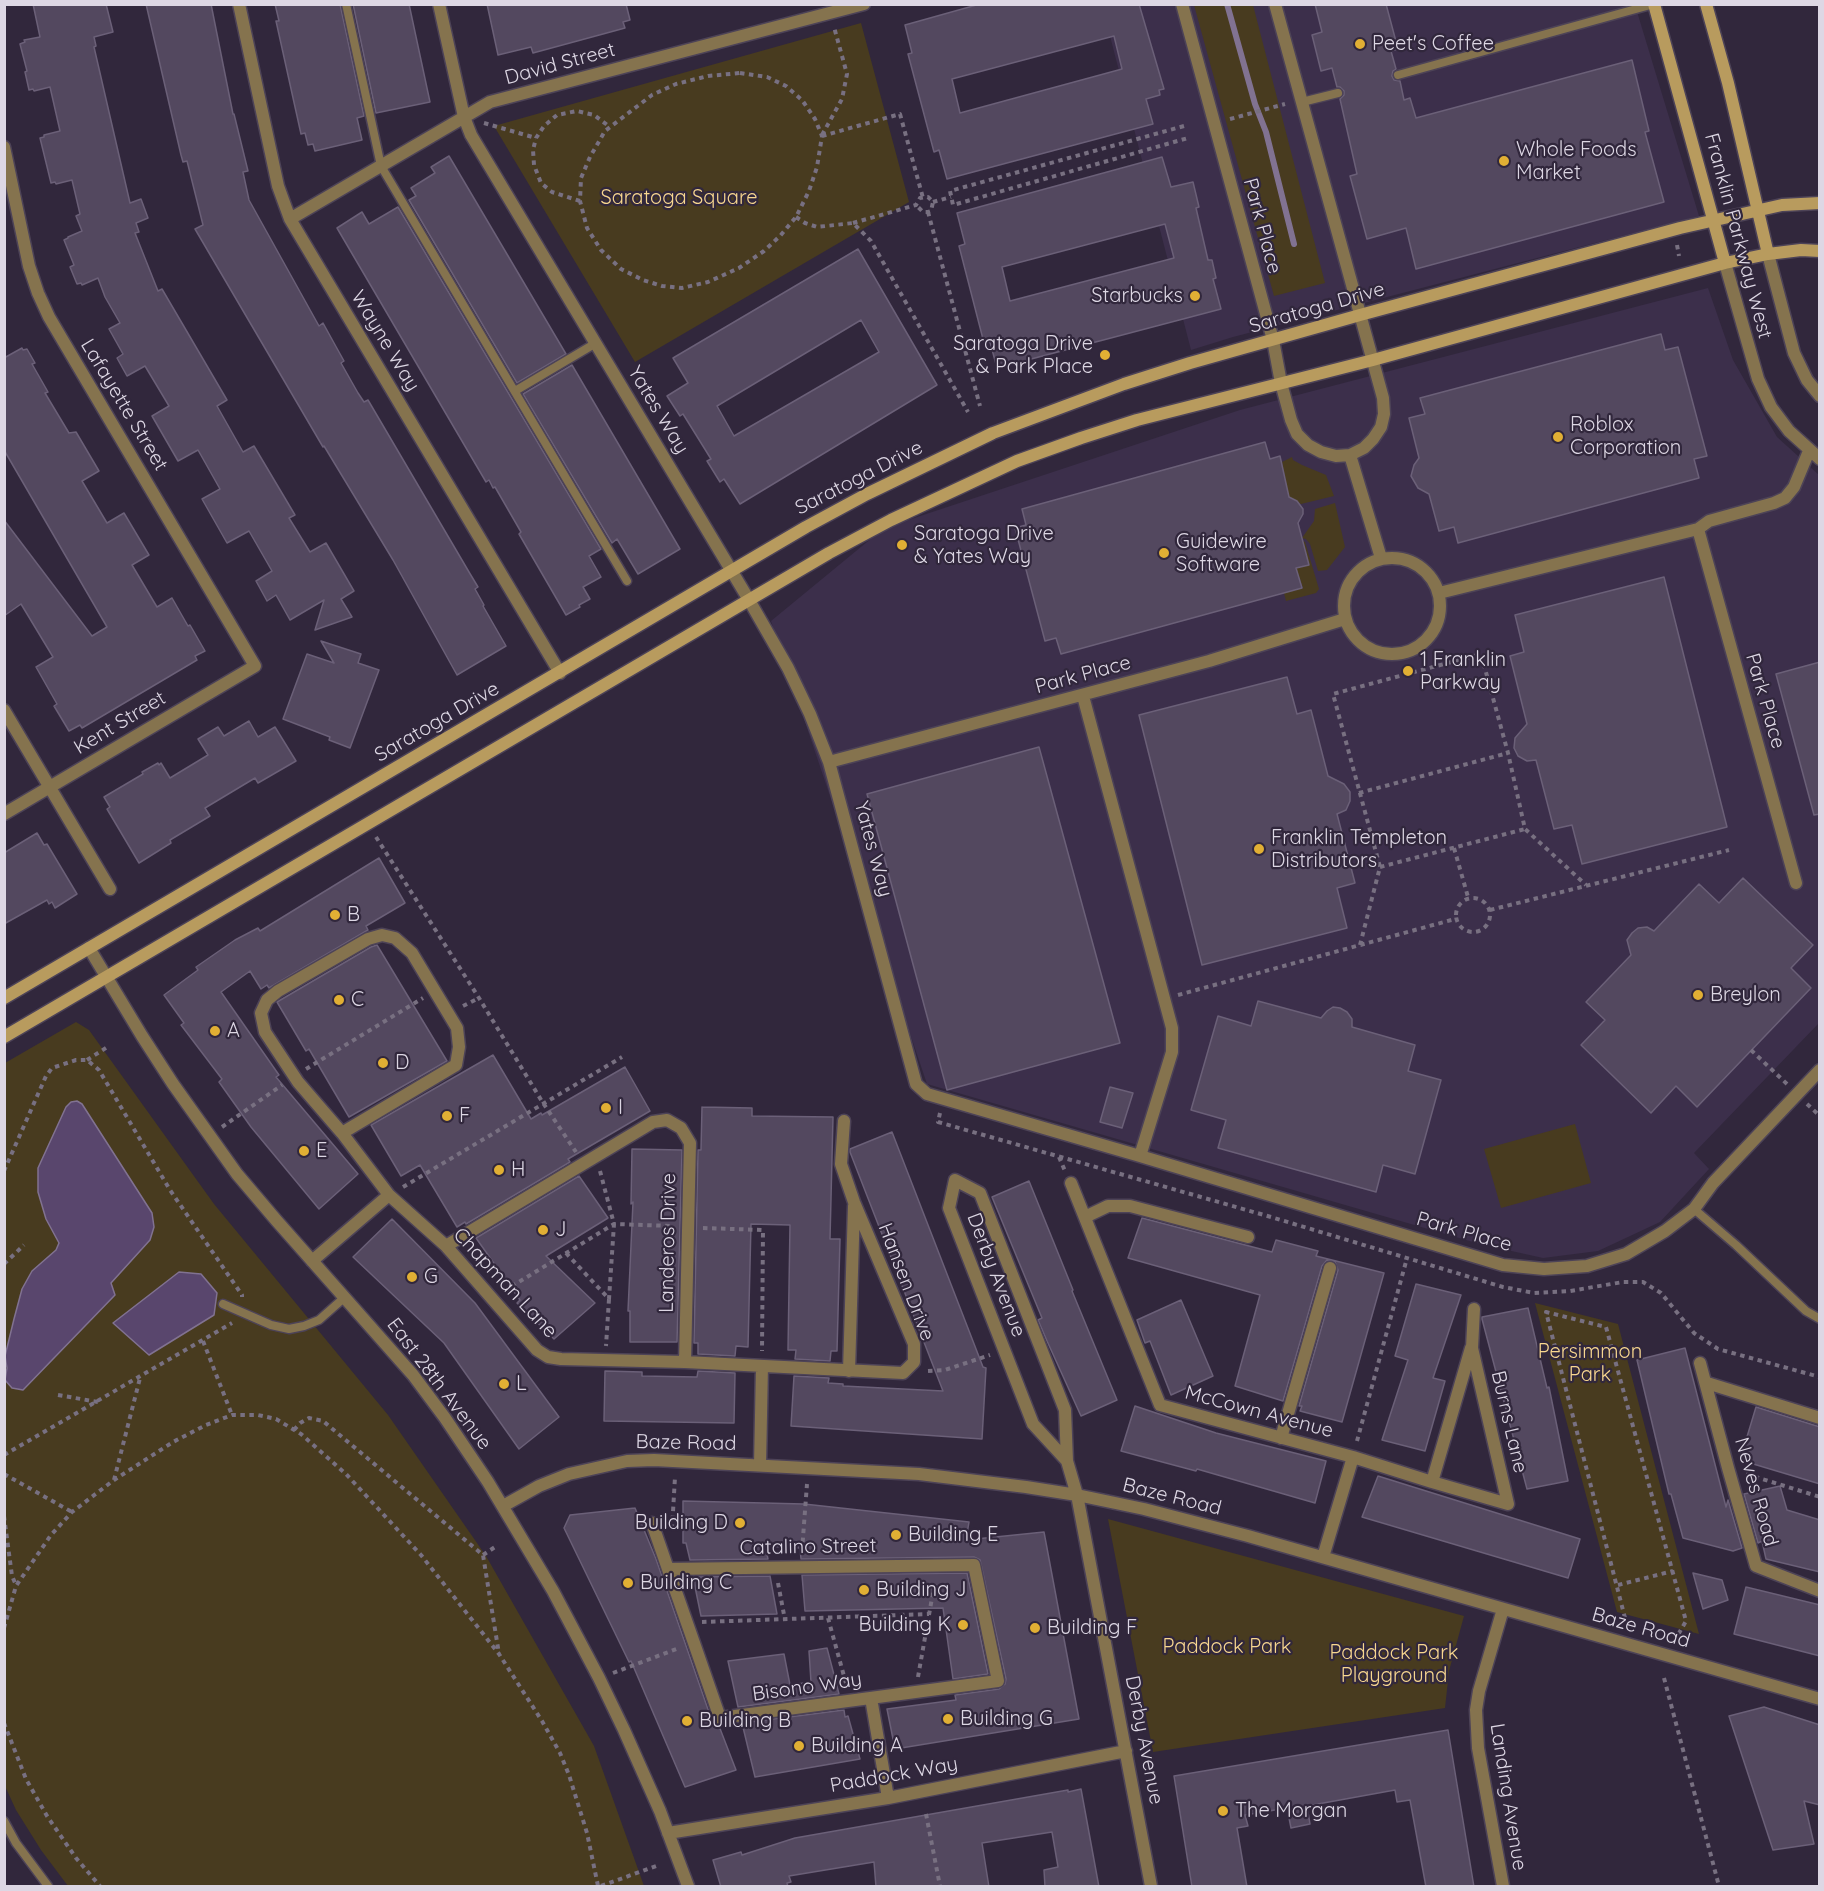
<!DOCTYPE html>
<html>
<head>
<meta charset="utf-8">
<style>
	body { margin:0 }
	#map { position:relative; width:1824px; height:1891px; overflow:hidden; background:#31273c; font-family:Quicksand,sans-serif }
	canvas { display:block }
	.frame { position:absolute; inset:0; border:6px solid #ddd7e4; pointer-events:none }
</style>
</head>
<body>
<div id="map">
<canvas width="1824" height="1891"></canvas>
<div class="frame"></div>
</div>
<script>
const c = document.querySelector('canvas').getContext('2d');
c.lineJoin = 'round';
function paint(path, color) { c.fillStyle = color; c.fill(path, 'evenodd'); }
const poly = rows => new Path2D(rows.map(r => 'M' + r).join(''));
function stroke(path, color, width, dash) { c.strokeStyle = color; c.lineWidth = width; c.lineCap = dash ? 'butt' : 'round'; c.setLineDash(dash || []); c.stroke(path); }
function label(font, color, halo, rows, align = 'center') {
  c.font = font + ' Quicksand,sans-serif'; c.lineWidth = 4.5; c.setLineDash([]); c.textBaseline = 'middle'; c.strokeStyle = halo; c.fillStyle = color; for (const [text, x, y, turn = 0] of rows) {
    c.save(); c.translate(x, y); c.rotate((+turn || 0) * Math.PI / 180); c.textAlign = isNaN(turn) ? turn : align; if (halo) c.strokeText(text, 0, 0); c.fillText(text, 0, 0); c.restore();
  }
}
paint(poly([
	[1102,5,1635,5,1699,216,1233,337,1191,350],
	[1708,288,1733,360,1777,437,1819,475,1819,1023,1694,1153,1709,1169,1660,1222,1598,1251,1543,1258,1480,1244,927,1084,771,621,884,528,1240,410]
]), '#3c2f4b');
paint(poly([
	[1194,5,1253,5,1325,283,1274,296],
	[861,23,909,202,635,362,494,126],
	[1292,457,1293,460,1302,465,1326,475,1334,496,1301,504,1289,498,1282,462],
	[1335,503,1345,547,1327,570,1318,571,1310,544,1306,539,1302,538,1314,521,1315,509],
	[1303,541,1305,542,1319,589,1316,593,1286,601,1284,593,1303,588,1296,568,1309,565],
	[76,1022,89,1030,214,1204,388,1415,486,1556,594,1746,644,1886,68,1886,41,1850,16,1810,5,1786,5,1063],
	[1575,1124,1591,1183,1501,1208,1484,1149],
	[1535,1303,1618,1324,1699,1634,1617,1612],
	[1108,1519,1464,1616,1449,1671,1445,1708,1153,1752]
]), '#483b1f');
const water = poly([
	[77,1101,82,1104,152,1213,154,1227,150,1240,111,1283,115,1295,23,1390,12,1388,5,1380,7,1368,5,1356,14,1319,22,1289,32,1271,56,1250,59,1243,46,1219,38,1192,38,1168,66,1107,71,1102,77,1101],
	[179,1272,201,1274,217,1293,214,1315,149,1355,113,1323,179,1272]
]);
paint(water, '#59466d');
stroke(water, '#817291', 1.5);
stroke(poly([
	[1227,4,1255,104,1266,132,1294,244]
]), '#817291', 6);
const building = poly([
	[33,4,106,4,113,32,94,37,96,46,94,47,130,203,141,199,148,218,136,223,139,232,135,233,158,291,162,289,227,400,217,406,243,452,254,446,295,515,289,518,310,552,326,543,354,591,341,599,352,617,315,630,324,600,290,620,276,595,267,601,256,581,272,571,249,531,227,543,202,499,220,489,198,450,178,461,152,416,169,406,145,366,127,376,117,358,123,354,109,329,120,323,105,297,98,278,82,285,81,283,77,284,70,267,74,265,64,240,68,238,68,237,82,231,76,216,80,214,72,180,56,184,55,182,51,183,40,138,44,137,44,135,60,131,50,87,34,91,33,89,29,90,25,72,27,71,20,44,25,42,24,40,40,37,33,4],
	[146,4,211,4,233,114,234,114,248,171,243,172,249,200,319,326,323,323,334,343,344,361,341,363,358,393,364,402,368,400,469,572,478,587,475,589,484,605,483,606,506,646,457,675,393,560,324,446,323,447,195,229,203,225,187,161,183,162,181,155,146,4],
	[275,4,340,4,364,116,357,118,362,140,315,151,313,144,308,145,305,133,301,134,276,21,279,21,275,4],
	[353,4,409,4,430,102,376,113,353,4],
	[487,4,626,4,630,20,623,22,625,28,592,37,533,53,531,47,498,55,487,4],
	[980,4,1139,4,1164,89,1159,90,1160,95,1146,99,1153,124,947,179,939,150,934,152,908,54,912,53,905,25,980,4],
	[1114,36,1122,69,960,113,952,79,1114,36],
	[1315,4,1386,4,1398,49,1391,51,1396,69,1393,71,1392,76,1394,80,1400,81,1404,100,1410,98,1416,118,1632,60,1649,131,1645,132,1664,202,1416,269,1406,228,1367,239,1350,176,1357,174,1340,99,1344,95,1344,91,1340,87,1337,87,1332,68,1321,71,1312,35,1322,32,1315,4],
	[449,156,566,354,517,383,409,200,416,196,411,188,435,173,431,167,449,156],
	[1162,157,1171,187,1193,182,1199,207,1196,208,1208,260,1212,260,1216,278,1213,279,1221,309,997,368,990,342,984,343,959,246,965,244,957,213,1162,157],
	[1165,224,1174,258,1010,301,1002,267,1165,224],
	[398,207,601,549,589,556,601,577,583,587,590,599,579,605,580,607,566,615,519,534,521,532,495,487,493,488,489,480,486,482,337,228,362,212,369,224,398,207],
	[858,249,937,385,740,504,724,479,720,482,707,461,711,459,683,414,680,416,667,396,688,383,673,358,858,249],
	[861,320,879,352,734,436,717,406,861,320],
	[1661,334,1665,350,1678,347,1707,456,1694,459,1699,478,1458,543,1454,527,1439,531,1429,494,1418,488,1411,476,1414,465,1419,458,1409,418,1425,414,1420,398,1661,334],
	[22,348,23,350,27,349,35,363,32,364,48,392,45,393,69,433,76,432,99,471,82,481,107,523,124,513,149,555,132,565,157,607,172,598,188,626,190,625,205,651,195,656,197,660,82,728,80,725,69,731,54,706,57,704,36,667,53,657,21,604,4,616,4,520,92,636,107,627,4,450,4,358,22,348],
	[572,365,680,549,638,574,617,539,612,543,523,394,572,365],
	[1265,442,1270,459,1280,456,1289,497,1297,501,1303,509,1303,514,1298,523,1309,565,1296,568,1302,588,1061,654,1056,638,1045,641,1015,528,1026,525,1022,509,1265,442],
	[1664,577,1727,827,1582,864,1572,825,1554,829,1536,760,1527,761,1518,756,1514,748,1515,738,1527,724,1510,656,1524,652,1515,615,1664,577],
	[321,641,361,654,358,663,379,670,350,748,329,740,330,737,283,719,307,654,334,663,321,641],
	[1820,662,1820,814,1814,815,1776,674,1820,662],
	[1287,677,1297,714,1311,710,1328,776,1344,784,1350,792,1350,801,1346,810,1337,814,1355,883,1337,888,1347,928,1202,965,1139,715,1287,677],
	[249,721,258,737,275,727,296,761,258,783,255,778,205,808,210,816,170,840,171,843,139,863,107,809,110,807,104,797,143,774,142,772,158,763,159,765,161,763,170,778,208,755,198,739,218,727,224,736,249,721],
	[1039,747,1120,1043,947,1090,867,794,1039,747],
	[37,833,44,845,47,844,77,894,55,908,52,902,49,904,47,900,4,924,4,853,37,833],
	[379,858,405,903,366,926,368,930,269,988,267,985,261,989,250,971,221,992,279,1075,276,1077,358,1174,319,1209,251,1127,219,1082,222,1079,181,1025,184,1023,164,995,198,970,196,967,235,940,258,928,260,931,379,858],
	[1743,878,1813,945,1791,968,1811,988,1697,1107,1676,1086,1651,1113,1581,1045,1605,1020,1586,1002,1631,955,1627,940,1632,933,1638,928,1647,927,1654,931,1699,884,1719,903,1743,878],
	[377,945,447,1061,349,1117,309,1049,306,1051,277,1002,371,947,377,945],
	[1258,1001,1321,1018,1327,1011,1333,1007,1340,1008,1347,1012,1352,1019,1352,1027,1415,1045,1408,1071,1441,1080,1415,1174,1383,1165,1376,1192,1218,1148,1226,1120,1191,1110,1218,1016,1251,1026,1258,1001],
	[493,1055,531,1119,541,1113,542,1115,625,1067,650,1111,568,1159,570,1162,466,1224,465,1222,457,1227,420,1165,401,1176,371,1125,493,1055],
	[1110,1087,1133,1093,1122,1128,1100,1122,1110,1087],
	[702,1107,752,1108,752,1116,833,1117,830,1239,840,1239,837,1351,831,1351,830,1361,795,1359,796,1350,788,1350,790,1225,751,1224,748,1347,736,1346,735,1356,698,1354,698,1343,694,1343,698,1150,701,1150,702,1107],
	[892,1132,983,1367,986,1368,982,1439,791,1426,794,1376,829,1378,828,1383,843,1384,843,1386,943,1391,850,1152,850,1149,892,1132],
	[632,1149,682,1150,677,1342,630,1342,630,1311,628,1311,633,1202,631,1204,632,1149],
	[579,1176,608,1218,546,1256,595,1303,554,1339,517,1303,520,1300,476,1238,579,1176],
	[1029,1181,1073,1290,1072,1291,1117,1400,1081,1416,1047,1341,1038,1320,1042,1318,992,1197,1029,1181],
	[1142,1218,1272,1252,1276,1240,1318,1251,1316,1256,1384,1273,1342,1422,1300,1411,1302,1406,1299,1406,1338,1270,1335,1262,1327,1260,1322,1266,1283,1401,1235,1386,1260,1295,1128,1258,1142,1218],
	[392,1219,475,1303,559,1417,519,1449,444,1343,353,1257,392,1219],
	[1416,1284,1461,1295,1433,1378,1445,1381,1425,1451,1382,1440,1408,1360,1395,1356,1416,1284],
	[1181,1300,1213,1376,1171,1395,1150,1341,1145,1343,1137,1320,1181,1300],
	[1528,1308,1547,1388,1549,1387,1568,1481,1527,1489,1482,1319,1482,1317,1528,1308],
	[1685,1348,1726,1507,1728,1500,1742,1548,1733,1551,1683,1538,1671,1494,1669,1494,1637,1360,1685,1348],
	[605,1371,642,1372,642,1376,697,1377,698,1371,735,1373,734,1423,604,1421,605,1371],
	[1135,1406,1216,1433,1326,1461,1315,1503,1197,1469,1196,1471,1121,1451,1135,1406],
	[1756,1407,1820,1427,1820,1484,1740,1460,1756,1407],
	[1378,1476,1580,1539,1568,1578,1362,1517,1378,1476],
	[1780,1486,1787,1510,1820,1520,1820,1572,1766,1559,1762,1541,1758,1543,1744,1494,1780,1486],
	[683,1501,804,1504,969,1522,966,1540,1044,1532,1079,1719,895,1749,887,1709,956,1700,955,1695,999,1689,1005,1684,1006,1679,980,1560,974,1557,801,1559,800,1548,765,1546,768,1559,690,1560,686,1543,683,1543,683,1501],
	[635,1508,656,1559,712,1721,719,1726,736,1770,685,1787,631,1661,629,1662,564,1528,570,1515,635,1508],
	[967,1573,988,1674,953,1679,943,1608,805,1611,802,1575,967,1573],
	[1693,1573,1722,1580,1728,1600,1703,1609,1693,1573],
	[770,1576,777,1614,701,1616,693,1577,770,1576],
	[1746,1587,1820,1605,1820,1656,1734,1634,1746,1587],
	[827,1648,839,1694,738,1707,728,1661,784,1654,790,1685,811,1682,809,1651,827,1648],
	[1764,1707,1820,1725,1820,1805,1804,1801,1814,1844,1773,1850,1729,1716,1764,1707],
	[844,1710,845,1717,848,1716,860,1759,755,1777,742,1723,844,1710],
	[1448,1730,1474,1887,1426,1887,1410,1800,1397,1802,1395,1790,1307,1806,1310,1824,1291,1828,1287,1808,1245,1815,1248,1826,1237,1828,1247,1887,1192,1887,1174,1776,1448,1730],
	[1081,1789,1099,1887,1045,1887,1044,1870,1058,1867,1052,1832,982,1843,989,1887,876,1887,874,1862,789,1876,791,1882,787,1883,788,1887,721,1887,713,1860,741,1852,742,1855,795,1838,1068,1790,1068,1792,1081,1789]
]);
paint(building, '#53485f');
stroke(building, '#6b6078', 1.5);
const service = poly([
	[346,4,381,166,627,581],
	[1398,75,1654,4],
	[1302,102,1338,93],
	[515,391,596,343],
	[1694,1209,1736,1245,1806,1311,1820,1319],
	[223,1304,271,1325,289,1329,304,1326,319,1320,345,1297],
	[4,1821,16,1843,48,1886]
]);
const minor = poly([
	[239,4,278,186,290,219,560,673],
	[439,4,464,117,471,135,749,600,788,668,810,714,829,762,916,1084,927,1094,1140,1156,1172,1052,1172,1028,1083,696],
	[1182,4,1273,340,1281,383,1291,420,1297,434,1308,445,1321,452,1336,456,1350,455,1364,448,1373,439,1381,427,1384,414,1383,398,1275,4],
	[4,147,29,266,38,293,49,317,255,666,4,814],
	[290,219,490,102,864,4],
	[1768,254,1794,353,1807,380,1820,396],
	[1725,263,1758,379,1771,407,1789,431,1820,459],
	[1350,455,1381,558],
	[1698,529,1796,883],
	'1344 606a48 48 0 1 1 96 0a48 48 0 1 1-96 0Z',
	[1439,593,1698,529,1709,521,1774,503,1785,498,1794,487,1809,451],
	[4,710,110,889],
	[829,762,1209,661,1345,619],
	[89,948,142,1036,173,1084,237,1174,276,1220,413,1375,445,1418,488,1482,553,1591,599,1678,624,1730,660,1811,688,1886],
	[342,1133,456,1065,459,1047,457,1028,412,953,395,938,382,935,368,939,278,991,267,1000,261,1013,265,1032,298,1082,342,1133,389,1195,446,1246,537,1350,548,1357,561,1359,685,1362,903,1373,914,1362,914,1344,854,1202,841,1164,844,1121],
	[1140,1156,1503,1265,1544,1269,1587,1266,1626,1254,1665,1231,1694,1209,1713,1183,1820,1070],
	[1071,1183,1160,1405,1353,1457,1432,1482,1508,1504,1472,1348,1474,1309],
	[1085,1217,1108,1206,1130,1206,1248,1237],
	[446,1246,653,1122,667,1120,681,1128,690,1143,685,1362],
	[312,1261,389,1195],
	[1700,1363,1728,1468,1756,1566,1820,1591],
	[849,1371,854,1206],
	[1707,1383,1820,1418],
	[1281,1438,1330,1268],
	[1067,1461,1033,1424,949,1208,955,1180,980,1193,1065,1410,1067,1461,1077,1495,1151,1886],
	[760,1465,762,1366],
	[1432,1482,1471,1348],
	[503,1506,539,1486,569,1474,627,1461,654,1460,919,1474,1026,1487,1077,1495,1144,1509,1248,1536,1820,1699],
	[652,1523,668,1569,694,1643,720,1718,998,1681,974,1565,668,1569],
	[1323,1557,1353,1457],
	[1503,1609,1479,1691,1476,1710,1478,1748,1503,1886],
	[871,1698,888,1798],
	[668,1833,888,1798,1126,1751]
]);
const secondary = poly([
	[1654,4,1725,263],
	[1706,4,1728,83,1768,254],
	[4,998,806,527,867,494,993,433,1124,384,1190,363,1360,315,1680,228,1782,205,1820,203],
	[4,1037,829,553,891,520,1017,461,1081,438,1137,420,1373,360,1725,263,1768,254,1801,250,1820,251]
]);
stroke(service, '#4d4357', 11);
stroke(minor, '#4d4357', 15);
stroke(secondary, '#4d4357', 15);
stroke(poly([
	[740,73,767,77,786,86,802,100,815,119,822,136,817,167,809,191,796,217,780,236,764,251,739,268,708,282,682,288,662,286,643,280,621,269,601,250,587,228,580,201,581,178,590,157,605,131,652,95,676,84,708,76,740,73],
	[1230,119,1285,104],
	[484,123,536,138],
	[1184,126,950,191,953,205,1188,138],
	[822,135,842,99,847,74,834,27],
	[822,136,900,114,923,198],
	[580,201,552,192,541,183,534,165,533,150,536,138,544,126,557,115,577,111,594,115,610,127],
	[933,202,951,197],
	[928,212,980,406],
	[796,217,805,223,817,227,853,223,871,241,968,412],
	[853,223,916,205,920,198,925,197,928,197,933,202,931,211,928,212,923,212,916,205],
	[1677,245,1679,256],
	[1359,793,1508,753],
	[376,837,479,998,543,1103,576,1152],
	[1454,848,1468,897],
	[1380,867,1525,829],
	'1456 915a17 17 0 1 1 34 0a17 17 0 1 1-34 0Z',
	[1490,910,1729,850],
	[1360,945,1380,867,1333,694,1481,654,1508,753,1525,829,1586,885],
	[1178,995,1455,919],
	[463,1006,479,998],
	[1751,1050,1787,1084],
	[87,1060,109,1046],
	[306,1069,423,998],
	[1807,1104,1820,1116],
	[940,1113,938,1122,1271,1217,1503,1287,1534,1293,1570,1291,1623,1282,1643,1282,1661,1293,1694,1333,1718,1349,1820,1377],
	[222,1127,282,1085],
	[1059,1157,1065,1171],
	[4,1171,46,1076,52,1068,76,1060,87,1060,99,1070,170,1190,242,1295,242,1297],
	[600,1171,614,1224,609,1299],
	[403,1187,622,1057],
	[703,1228,763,1230,762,1351],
	[566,1253,609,1299,606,1346],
	[4,1264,24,1245],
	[504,1291,614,1224,672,1226],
	[203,1341,232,1415],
	[928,1371,945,1370,990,1355],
	[58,1395,98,1402],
	[294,1430,300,1423,309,1418,323,1421,483,1555,499,1654],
	[1357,1441,1407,1258],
	[4,1455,232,1323],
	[4,1474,72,1512],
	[1746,1474,1820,1497],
	[114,1480,140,1378],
	[4,1516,12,1576,16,1585],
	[672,1529,675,1477],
	[802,1551,807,1484],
	[483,1555,498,1545],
	[778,1583,785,1620],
	[1618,1585,1673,1571],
	[828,1618,847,1687],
	[1625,1618,1546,1312,1606,1327,1686,1621,1675,1640],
	[702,1622,929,1614],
	[4,1628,16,1586,51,1535,72,1512,114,1480,173,1442,206,1425,232,1415,258,1415,276,1419,301,1434,346,1474,421,1555,499,1654,542,1721,560,1753,569,1775,587,1833,598,1886],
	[613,1673,679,1648],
	[918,1677,935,1581],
	[1664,1678,1719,1886],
	[4,1723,26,1779,47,1816,76,1858,100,1886],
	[926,1814,940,1886],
	[601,1886,656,1866]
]), '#787081', 4, [4.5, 4.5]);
stroke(service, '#85734e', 8);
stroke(minor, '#85734e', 12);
stroke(secondary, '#b89b5e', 12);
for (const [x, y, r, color] of [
	[1360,44,6,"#e1af34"],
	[1504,161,6,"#e1af34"],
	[1195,296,6,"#e1af34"],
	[1105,355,6,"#e1af34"],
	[1558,437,6,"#e1af34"],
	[902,545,6,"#e1af34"],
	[1164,553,6,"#e1af34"],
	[1408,671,6,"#e1af34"],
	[1259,849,6,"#e1af34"],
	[335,915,6,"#e1af34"],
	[1698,995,6,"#e1af34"],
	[339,1000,6,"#e1af34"],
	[215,1031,6,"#e1af34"],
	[383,1063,6,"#e1af34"],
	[606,1108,6,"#e1af34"],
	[447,1116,6,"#e1af34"],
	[304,1151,6,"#e1af34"],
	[499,1170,6,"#e1af34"],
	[543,1230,6,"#e1af34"],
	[412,1277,6,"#e1af34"],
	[504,1384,6,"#e1af34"],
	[740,1523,6,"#e1af34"],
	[896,1535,6,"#e1af34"],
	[628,1583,6,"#e1af34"],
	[864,1590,6,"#e1af34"],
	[963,1625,6,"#e1af34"],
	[1035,1628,6,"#e1af34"],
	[948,1719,6,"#e1af34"],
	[687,1721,6,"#e1af34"],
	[799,1746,6,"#e1af34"],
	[1223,1811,6,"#e1af34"]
]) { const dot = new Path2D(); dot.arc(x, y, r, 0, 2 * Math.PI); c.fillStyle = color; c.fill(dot); stroke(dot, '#31273c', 2); }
label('20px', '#ddd7e4', '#31273c', [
	["Peet's Coffee",1372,44],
	["Whole Foods",1516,150],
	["Market",1516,173],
	["Starbucks",1183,296,"right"],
	["Saratoga Drive",1093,344,"right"],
	["& Park Place",1093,367,"right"],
	["Roblox",1570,425],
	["Corporation",1570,448],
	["Saratoga Drive",914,534],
	["& Yates Way",914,557],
	["Guidewire",1176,542],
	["Software",1176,565],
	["1 Franklin",1420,660],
	["Parkway",1420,683],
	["Franklin Templeton",1271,838],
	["Distributors",1271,861],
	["B",347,915],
	["Breylon",1710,995],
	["C",351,1000],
	["A",227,1031],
	["D",395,1063],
	["I",618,1108],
	["F",459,1116],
	["E",316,1151],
	["H",511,1170],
	["J",555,1230],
	["G",424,1277],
	["L",516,1384],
	["Building D",728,1523,"right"],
	["Building E",908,1535],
	["Building C",640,1583],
	["Building J",876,1590],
	["Building K",951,1625,"right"],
	["Building F",1047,1628],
	["Building G",960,1719],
	["Building B",699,1721],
	["Building A",811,1746],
	["The Morgan",1235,1811]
], 'left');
label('20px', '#ddd7e4', '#31273c', [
	["David Street",560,64,-15],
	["Park Place",1262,226,75],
	["Franklin Parkway West",1738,236,75],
	["Saratoga Drive",1317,308,-16],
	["Wayne Way",385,341,59],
	["Lafayette Street",124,405,59],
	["Yates Way",658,410,59],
	["Saratoga Drive",859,478,-27],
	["Park Place",1083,675,-15],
	["Park Place",1765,701,74],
	["Saratoga Drive",437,722,-30],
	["Kent Street",120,723,-31],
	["Yates Way",873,849,75],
	["Park Place",1464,1232,16],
	["Landeros Drive",668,1243,-89],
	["Derby Avenue",996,1275,69],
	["Hansen Drive",906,1282,69],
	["Chapman Lane",505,1283,47],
	["East 28th Avenue",439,1384,53],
	["McCown Avenue",1259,1412,15],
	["Burns Lane",1509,1422,77],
	["Baze Road",686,1443,1],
	["Neves Road",1756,1492,74],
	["Baze Road",1172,1497,14],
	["Catalino Street",808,1547,-1],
	["Baze Road",1641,1628,16],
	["Bisono Way",807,1687,-8],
	["Derby Avenue",1144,1740,79],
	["Paddock Way",894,1775,-10],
	["Landing Avenue",1508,1797,81]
]);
label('20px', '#f8d78f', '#31273c', [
	["Saratoga Square",679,198],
	["Persimmon",1590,1352],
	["Park",1590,1375],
	["Paddock Park",1227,1647],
	["Paddock Park",1394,1653],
	["Playground",1394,1676]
]);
</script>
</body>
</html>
